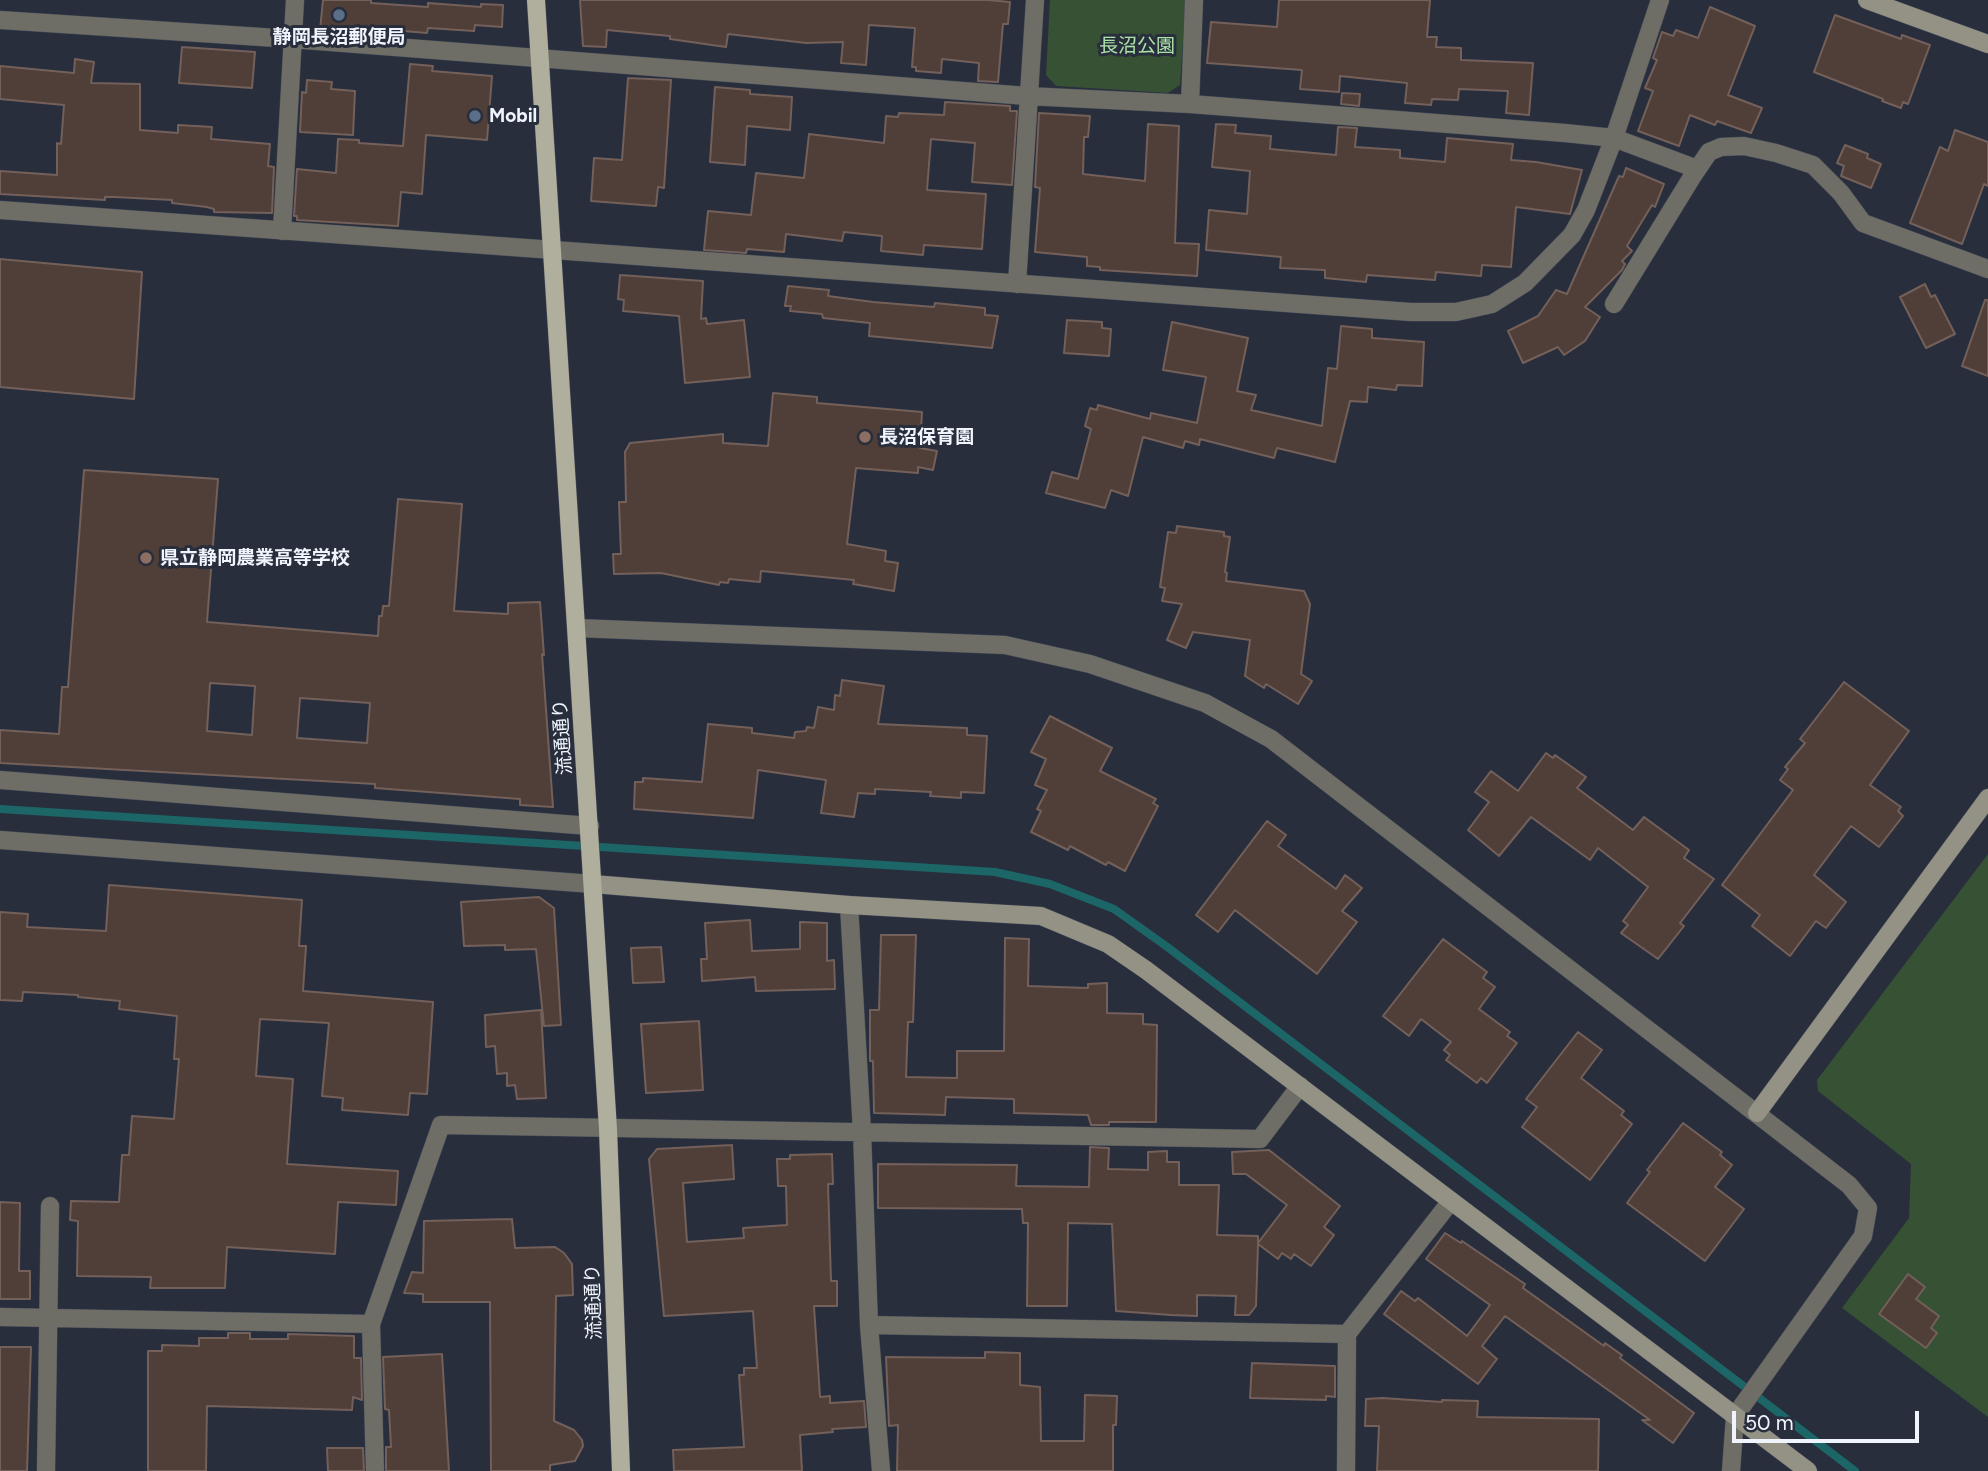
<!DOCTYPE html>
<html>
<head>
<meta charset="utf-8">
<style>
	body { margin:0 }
	#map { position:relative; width:1988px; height:1471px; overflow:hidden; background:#282e3c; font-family:Figtree,sans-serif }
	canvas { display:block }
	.scale { position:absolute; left:1732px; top:1411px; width:187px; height:32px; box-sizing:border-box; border:4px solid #f0f4fd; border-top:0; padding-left:9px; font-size:21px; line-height:24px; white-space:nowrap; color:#f0f4fd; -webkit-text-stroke:5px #282e3c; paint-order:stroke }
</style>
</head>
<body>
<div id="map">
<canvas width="1988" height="1471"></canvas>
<div class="scale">50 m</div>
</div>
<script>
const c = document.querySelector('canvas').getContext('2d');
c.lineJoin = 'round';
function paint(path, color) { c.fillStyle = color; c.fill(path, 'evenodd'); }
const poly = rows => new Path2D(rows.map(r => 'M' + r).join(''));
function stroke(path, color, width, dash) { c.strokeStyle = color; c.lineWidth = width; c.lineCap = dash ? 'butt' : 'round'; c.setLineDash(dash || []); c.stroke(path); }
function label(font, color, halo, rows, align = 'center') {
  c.font = font + ' Figtree,"Noto Sans JP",sans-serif'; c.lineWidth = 6; c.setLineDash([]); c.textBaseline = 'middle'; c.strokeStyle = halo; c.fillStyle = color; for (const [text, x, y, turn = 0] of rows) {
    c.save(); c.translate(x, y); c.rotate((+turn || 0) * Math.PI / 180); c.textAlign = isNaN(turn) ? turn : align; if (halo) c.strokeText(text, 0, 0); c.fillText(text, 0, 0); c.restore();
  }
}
paint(poly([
	[1050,0,1186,0,1180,85,1168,93,1056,86,1046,75],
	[1988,854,1988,1417,1842,1308,1909,1218,1911,1164,1818,1091,1817,1080]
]), '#365134');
stroke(poly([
	[0,809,995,872,1050,884,1114,909,1166,946,1855,1471]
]), '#1c6668', 8);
const building = poly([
	[323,0,371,0,371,3,428,7,428,3,481,7,481,4,503,5,502,27,475,25,474,31,428,28,427,33,368,28,368,33,320,30,323,0],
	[580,0,988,0,1010,2,1008,24,1003,24,998,82,978,81,979,63,942,59,941,73,916,71,916,67,912,67,915,28,869,25,866,65,841,63,843,42,806,43,728,34,726,47,670,39,670,36,607,30,606,47,583,46,580,0],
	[1279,0,1430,0,1427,37,1437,37,1436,47,1461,48,1461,60,1533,63,1529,115,1506,113,1508,91,1459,89,1458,100,1432,99,1431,105,1405,103,1407,83,1340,76,1339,92,1300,89,1302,70,1207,63,1211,22,1277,27,1279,0],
	[1710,7,1755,26,1728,95,1762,108,1751,133,1717,121,1715,125,1690,115,1679,146,1638,131,1653,91,1645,88,1657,60,1653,58,1662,32,1673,36,1676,30,1698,38,1710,7],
	[1835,15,1901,39,1902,35,1930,45,1908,104,1903,102,1901,108,1882,101,1883,99,1814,72,1835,15],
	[182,47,255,52,252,88,179,83,182,47],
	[75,59,94,62,91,83,140,84,140,130,178,133,178,125,212,127,211,139,270,144,268,166,274,167,272,213,214,212,214,209,207,207,172,203,172,200,115,197,105,197,105,200,0,194,0,171,57,175,57,143,61,144,64,105,0,99,0,66,74,73,75,59],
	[410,64,433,66,432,71,492,76,487,140,426,135,422,194,401,192,398,226,297,220,297,216,294,216,297,169,336,173,338,139,359,140,359,143,403,146,410,64],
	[628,78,671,80,664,188,658,187,656,206,591,201,594,158,622,160,628,78],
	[307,80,332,82,331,89,355,91,353,135,300,132,302,92,306,93,307,80],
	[715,87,750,90,750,94,792,97,790,130,747,126,745,165,710,162,715,87],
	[1342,93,1360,94,1359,106,1341,104,1342,93],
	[945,102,1010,106,1010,111,1017,111,1012,185,972,182,975,143,931,139,927,190,986,194,982,249,924,245,923,255,881,251,882,236,844,232,842,241,786,234,784,252,747,249,746,253,704,250,708,211,751,215,756,173,804,178,809,134,884,143,886,116,898,117,899,113,944,115,945,102],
	[1039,113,1090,116,1088,137,1084,137,1083,174,1145,181,1148,124,1179,126,1175,243,1199,244,1197,276,1100,270,1100,267,1087,266,1087,257,1035,252,1040,188,1035,187,1039,113],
	[1216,124,1236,125,1235,133,1271,136,1270,149,1336,155,1338,127,1357,128,1355,147,1400,150,1400,158,1445,162,1447,138,1513,144,1511,160,1536,162,1582,170,1570,214,1516,207,1511,267,1482,265,1481,276,1436,272,1435,280,1367,275,1366,282,1325,278,1325,270,1280,268,1281,257,1206,250,1209,210,1247,214,1250,171,1212,167,1216,124],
	[1955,130,1988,142,1988,186,1984,184,1962,244,1910,223,1940,147,1948,151,1955,130],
	[1845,145,1868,154,1867,158,1881,164,1871,188,1841,176,1844,166,1837,163,1845,145],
	[1626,168,1664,184,1655,207,1652,205,1627,246,1632,251,1622,261,1625,264,1622,270,1585,307,1600,317,1585,341,1564,355,1558,347,1523,363,1508,331,1538,316,1556,290,1567,294,1619,176,1623,177,1626,168],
	[0,259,142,272,134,399,0,387,0,259],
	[620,275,703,281,701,319,706,318,707,324,744,320,750,377,685,383,679,316,623,311,624,300,618,299,620,275],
	[1925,284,1931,297,1935,295,1955,334,1926,348,1900,297,1925,284],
	[788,286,829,290,828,296,873,302,934,307,935,303,985,308,985,315,998,316,992,348,869,336,870,323,823,318,822,314,790,311,791,306,785,306,788,286],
	[1985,300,1988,300,1988,376,1962,366,1985,300],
	[1067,320,1102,322,1102,328,1111,329,1109,356,1064,353,1067,320],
	[1172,322,1248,338,1237,391,1256,395,1251,410,1322,426,1328,368,1337,369,1341,326,1372,329,1372,338,1424,342,1422,386,1397,385,1396,390,1368,387,1367,402,1350,401,1335,462,1277,448,1274,458,1200,439,1199,445,1185,441,1183,448,1143,437,1128,496,1111,490,1105,508,1046,493,1052,472,1078,479,1091,429,1085,426,1090,408,1097,410,1098,405,1150,419,1151,413,1197,423,1206,377,1163,370,1172,322],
	[773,393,817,397,817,403,922,412,920,448,937,451,933,470,918,467,918,473,856,468,847,544,886,551,885,561,898,563,894,591,853,584,854,580,761,571,760,582,729,579,728,583,720,582,719,585,661,573,614,574,613,554,621,554,619,502,626,502,625,452,630,443,723,434,723,443,768,446,773,393],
	[84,470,218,479,207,622,378,636,379,616,382,616,383,606,389,606,398,499,462,504,454,611,508,614,508,603,540,602,544,655,542,654,553,807,520,805,520,799,375,788,375,784,0,763,0,730,59,734,62,687,68,687,84,470],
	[210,683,255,686,252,735,207,731,210,683],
	[300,698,370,703,367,743,297,738,300,698],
	[1177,526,1224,532,1224,536,1230,537,1225,572,1227,573,1226,581,1304,591,1310,604,1301,674,1312,681,1298,704,1266,684,1264,688,1245,676,1250,640,1193,632,1186,648,1167,640,1182,604,1162,601,1165,588,1160,587,1168,532,1176,533,1177,526],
	[842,680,884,686,878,724,967,728,967,735,987,736,984,793,961,792,961,798,930,796,931,792,875,789,875,794,858,793,854,817,821,813,826,780,758,770,753,818,634,809,635,782,643,782,643,778,702,782,708,724,752,728,752,733,794,738,795,732,806,731,807,727,814,728,818,707,834,710,835,695,840,696,842,680],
	[1844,682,1909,731,1870,785,1901,807,1898,811,1903,816,1879,847,1851,826,1814,875,1846,902,1826,928,1816,921,1790,956,1752,926,1760,915,1722,885,1793,790,1780,780,1788,769,1785,767,1805,743,1800,739,1844,682],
	[1050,716,1112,748,1100,771,1156,799,1153,803,1158,806,1125,871,1108,862,1106,865,1070,846,1068,850,1031,832,1041,811,1037,809,1047,790,1035,785,1046,759,1031,752,1050,716],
	[1546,753,1553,758,1555,755,1586,777,1577,788,1633,830,1644,817,1689,850,1684,858,1714,879,1680,923,1684,926,1658,959,1621,933,1628,925,1623,921,1648,887,1598,848,1590,860,1531,817,1499,856,1468,830,1489,802,1475,792,1491,771,1518,791,1546,753],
	[1267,821,1286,835,1278,846,1336,889,1345,875,1362,888,1342,911,1357,922,1317,974,1235,910,1218,932,1196,915,1267,821],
	[109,885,302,900,299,946,306,946,303,991,433,1002,427,1094,410,1093,408,1115,342,1110,343,1098,322,1096,329,1023,260,1019,256,1076,293,1079,287,1164,398,1171,396,1205,338,1202,335,1254,227,1247,225,1288,150,1288,151,1277,77,1276,78,1221,70,1220,71,1201,119,1202,122,1155,129,1155,132,1116,174,1119,179,1059,174,1059,177,1016,119,1009,120,1001,78,997,78,995,23,992,22,1001,0,1000,0,912,28,914,27,927,106,931,109,885],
	[539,897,554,908,561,1025,544,1026,536,949,505,950,505,945,464,946,461,902,539,897],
	[750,920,752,951,800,949,800,922,827,923,827,961,834,960,835,989,756,991,755,977,702,981,701,959,707,959,705,923,750,920],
	[881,935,916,935,913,1022,908,1022,906,1077,957,1078,957,1051,1004,1051,1005,938,1029,939,1028,986,1088,988,1088,984,1107,983,1107,1013,1143,1014,1143,1024,1157,1025,1156,1122,1109,1122,1109,1125,1091,1125,1088,1115,1014,1113,1014,1099,946,1097,945,1115,874,1113,873,1061,870,1061,870,1010,879,1010,881,935],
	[1443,939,1487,972,1483,978,1495,987,1479,1009,1510,1032,1507,1036,1517,1043,1487,1083,1481,1078,1477,1083,1446,1060,1450,1055,1444,1050,1451,1042,1421,1019,1409,1036,1383,1016,1443,939],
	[661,947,664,982,633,983,631,948,661,947],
	[541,1010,546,1098,517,1099,515,1085,507,1086,507,1073,497,1074,495,1046,486,1047,485,1015,541,1010],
	[699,1021,703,1090,646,1093,641,1024,699,1021],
	[1578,1032,1602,1050,1581,1078,1624,1111,1621,1115,1632,1124,1590,1180,1522,1127,1537,1107,1526,1099,1578,1032],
	[1683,1123,1722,1152,1720,1155,1732,1165,1715,1187,1744,1209,1705,1261,1627,1203,1650,1172,1647,1170,1683,1123],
	[732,1145,734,1179,683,1183,687,1242,744,1238,743,1228,787,1225,786,1186,778,1186,777,1159,790,1159,790,1155,832,1154,833,1184,828,1184,831,1281,837,1281,837,1306,814,1306,820,1397,830,1396,830,1403,864,1401,866,1427,832,1429,833,1432,800,1435,802,1471,674,1471,673,1450,744,1447,739,1375,744,1375,744,1368,757,1368,753,1311,664,1316,649,1159,657,1149,732,1145],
	[1090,1147,1109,1148,1108,1169,1148,1170,1148,1152,1167,1151,1167,1162,1179,1162,1179,1185,1219,1185,1217,1235,1258,1236,1258,1243,1287,1205,1246,1174,1233,1174,1232,1152,1269,1150,1340,1206,1324,1227,1334,1235,1311,1266,1294,1254,1291,1259,1282,1253,1278,1259,1258,1244,1256,1306,1249,1315,1235,1315,1236,1296,1197,1295,1197,1316,1171,1315,1116,1311,1112,1224,1068,1223,1067,1306,1027,1306,1028,1223,1023,1223,1022,1209,878,1208,878,1164,1017,1165,1016,1186,1089,1187,1090,1147],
	[0,1202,20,1203,19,1271,30,1271,30,1299,0,1299,0,1202],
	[512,1219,515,1248,555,1247,564,1253,572,1264,573,1295,556,1296,554,1421,574,1430,582,1440,583,1446,575,1461,550,1465,550,1471,491,1471,490,1302,423,1302,423,1294,404,1293,412,1272,423,1273,424,1221,512,1219],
	[1445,1233,1461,1243,1462,1241,1525,1284,1523,1288,1604,1346,1605,1343,1622,1355,1620,1358,1694,1413,1673,1443,1642,1420,1650,1420,1505,1316,1482,1346,1497,1359,1478,1384,1384,1314,1401,1291,1415,1301,1418,1298,1467,1336,1490,1305,1426,1259,1445,1233],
	[1908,1274,1925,1287,1916,1299,1939,1316,1931,1328,1937,1333,1926,1348,1879,1314,1908,1274],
	[228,1333,250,1333,250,1339,288,1339,288,1334,354,1336,354,1358,361,1358,362,1400,353,1397,352,1410,207,1406,206,1471,148,1471,148,1351,162,1351,162,1345,199,1346,199,1338,228,1338,228,1333],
	[0,1347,31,1347,27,1471,0,1471,0,1347],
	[985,1352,1020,1353,1020,1385,1040,1387,1041,1441,1084,1441,1085,1395,1117,1396,1116,1425,1113,1425,1113,1471,897,1471,898,1425,889,1426,886,1357,985,1358,985,1352],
	[442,1354,449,1471,386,1471,386,1447,391,1447,389,1410,385,1409,383,1357,442,1354],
	[1252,1363,1335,1366,1335,1397,1326,1396,1326,1400,1250,1398,1252,1363],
	[1382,1398,1442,1402,1442,1400,1478,1401,1477,1417,1599,1419,1598,1471,1377,1471,1379,1426,1365,1426,1366,1399,1382,1398],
	[327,1448,363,1448,364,1471,328,1471,327,1448]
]);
paint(building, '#503e38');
stroke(building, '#73605a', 2);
const street = poly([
	[0,20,292,39,1027,96,1190,104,1565,133,1614,138,1697,169],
	[1190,104,1194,0],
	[0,210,1411,312,1456,312,1492,304,1525,283,1572,235,1586,210,1614,138,1660,0],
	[282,231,295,0],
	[1017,284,1035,0],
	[1614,304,1692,177,1709,152,1721,147,1744,146,1776,153,1813,165,1841,193,1863,223,1988,269],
	[577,628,1005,645,1090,664,1205,703,1271,739,1849,1185,1868,1208,1863,1236,1735,1416,1731,1471],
	[0,780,590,826],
	[0,840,593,884],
	[849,905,862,1132,869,1325,881,1471],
	[0,1317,371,1324],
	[869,1325,1347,1334],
	[46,1471,50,1206],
	[375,1471,371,1324,441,1125,1260,1139,1300,1086],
	[1346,1471,1347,1334,1451,1201]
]);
const secondary = poly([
	[1867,0,1988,44],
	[593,884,849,905,1041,916,1108,944,1146,970,1808,1471],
	[1757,1113,1988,798]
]);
const primary = poly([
	[536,0,608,1129,621,1471]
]);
stroke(street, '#444a57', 19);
stroke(secondary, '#444a57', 19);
stroke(primary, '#444a57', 19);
stroke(street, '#6f6e66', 18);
stroke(secondary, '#949285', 18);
stroke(primary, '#b0ae9d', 18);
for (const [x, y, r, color] of [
	[339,15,7,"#5c6f8a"],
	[475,116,7,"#5c6f8a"],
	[865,437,7,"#8d6e63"],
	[146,558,7,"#8d6e63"]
]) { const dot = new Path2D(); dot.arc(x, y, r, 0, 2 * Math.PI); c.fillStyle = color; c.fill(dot); stroke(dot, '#282e3c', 2.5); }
label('bold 19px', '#f0f4fd', '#282e3c', [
	["静岡長沼郵便局",339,37,"center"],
	["Mobil",489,116],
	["長沼保育園",879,437],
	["県立静岡農業高等学校",160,558]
], 'left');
label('19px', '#abe2a6', '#282e3c', [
	["長沼公園",1137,46]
]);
label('19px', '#f0f4fd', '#282e3c', [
	["流通通り",563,737,-94],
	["流通通り",594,1302,-92]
]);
</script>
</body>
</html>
